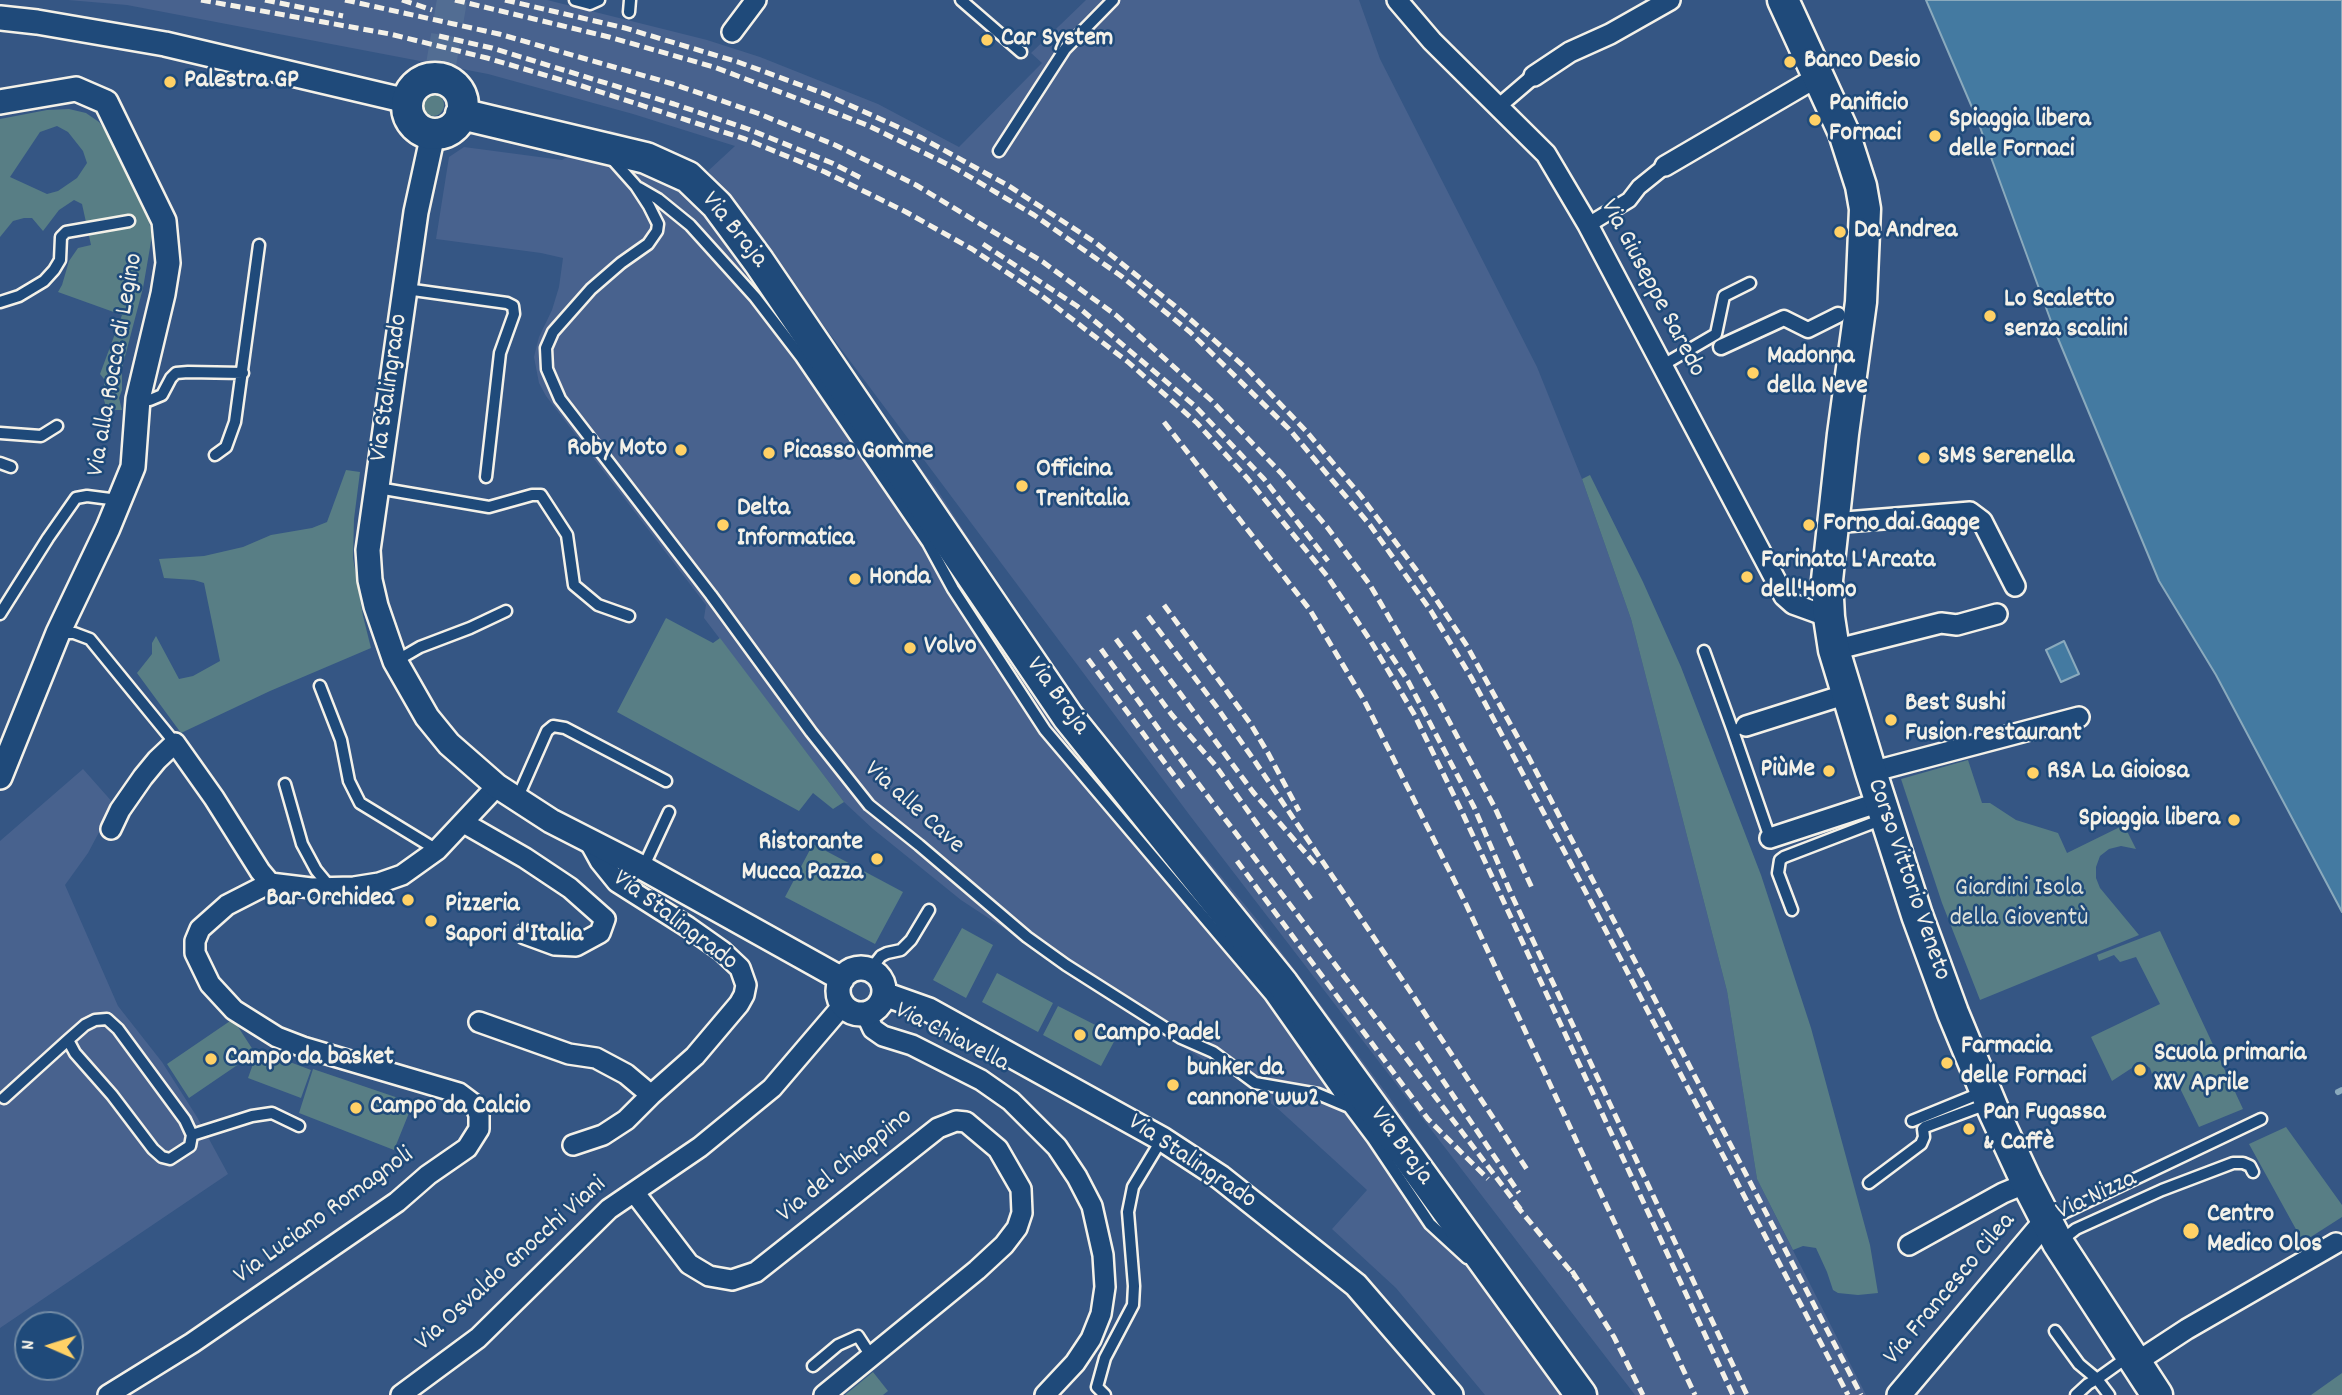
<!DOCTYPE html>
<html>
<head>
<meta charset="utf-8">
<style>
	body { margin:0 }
	#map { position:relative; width:2342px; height:1395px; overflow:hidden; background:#355684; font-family:Dekko,sans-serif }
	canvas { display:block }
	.north { position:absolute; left:14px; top:1311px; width:70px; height:70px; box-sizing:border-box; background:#1f4a7a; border:2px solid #748da6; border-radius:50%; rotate:273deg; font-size:19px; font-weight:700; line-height:28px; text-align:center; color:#f4f1e8 }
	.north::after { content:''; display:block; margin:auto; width:24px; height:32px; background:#ffd166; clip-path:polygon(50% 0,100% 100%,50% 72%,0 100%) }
</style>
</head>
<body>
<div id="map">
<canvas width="2342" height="1395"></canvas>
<div class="north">N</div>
</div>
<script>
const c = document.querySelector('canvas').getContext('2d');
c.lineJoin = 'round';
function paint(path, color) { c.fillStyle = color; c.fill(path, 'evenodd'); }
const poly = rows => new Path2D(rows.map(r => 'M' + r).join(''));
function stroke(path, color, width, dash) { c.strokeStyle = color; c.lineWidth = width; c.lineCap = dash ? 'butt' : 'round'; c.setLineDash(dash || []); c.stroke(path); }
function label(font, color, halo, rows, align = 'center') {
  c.font = font + ' Dekko,sans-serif'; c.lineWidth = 5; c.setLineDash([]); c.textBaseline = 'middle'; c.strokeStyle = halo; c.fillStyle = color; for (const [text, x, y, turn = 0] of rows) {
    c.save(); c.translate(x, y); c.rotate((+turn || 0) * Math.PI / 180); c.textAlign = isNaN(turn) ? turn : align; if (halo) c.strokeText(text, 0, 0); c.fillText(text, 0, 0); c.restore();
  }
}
paint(poly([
	[68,0,547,0,707,40,760,57,878,104,959,147,1042,63,1031,53,1086,0,1359,0,1380,59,1537,367,1582,479,1631,619,1727,991,1757,1179,1866,1395,1635,1395,1191,817,708,171,735,146,633,114,488,74,127,5],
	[610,130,673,151,703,175,862,393,936,488,1033,638,1074,706,1113,757,1206,858,1259,922,1390,1098,1465,1207,1542,1324,1593,1395,1485,1395,1396,1288,1332,1229,1367,1190,1276,1107,1248,1088,1220,1063,1207,1062,961,900,873,829,844,802,704,618,706,605,546,396,539,383,534,357,539,337,552,310,559,287,563,258,541,253,436,239,449,157,464,147,562,160],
	[83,769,114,804,88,853,65,885,118,1006,162,1062,197,1117,228,1174,0,1328,0,841]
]), '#48628e');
paint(poly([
	'422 105a11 11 0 1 1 22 0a11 11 0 1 1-22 0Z',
	[69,109,86,113,99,122,107,133,149,221,152,236,143,288,122,368,122,390,119,398,122,410,107,410,104,400,104,379,100,374,122,315,58,292,62,285,69,261,78,248,91,245,82,204,74,200,59,210,43,231,32,218,24,218,13,221,0,237,0,119,47,110],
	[57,126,68,132,83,151,87,163,77,178,58,191,47,194,10,177,40,132],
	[346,470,360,472,354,519,353,558,363,616,371,648,270,691,181,733,137,673,152,654,152,643,156,636,179,679,193,676,220,661,204,583,194,580,164,578,159,559,204,556,243,547,271,535,312,528,327,522],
	[1590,475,1643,582,1681,667,1761,875,1811,1028,1870,1245,1878,1293,1858,1295,1838,1293,1833,1290,1827,1272,1816,1248,1803,1246,1793,1250,1757,1179,1727,991,1631,619,1582,479],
	[666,618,713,643,720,638,844,802,833,809,813,793,799,811,617,712],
	[1968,760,1982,803,1990,803,2016,820,2058,833,2067,853,2124,825,2136,849,2121,846,2109,849,2100,856,2096,867,2096,878,2100,888,2139,935,1980,1000,1942,903,1901,779],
	[813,844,903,892,875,944,785,897],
	[962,928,993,945,966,998,933,980],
	[2160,931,2243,1109,2199,1127,2173,1074,2155,1084,2150,1068,2141,1062,2112,1081,2091,1037,2160,1004,2136,957,2120,962,2114,955,2099,961,2097,955],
	[997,973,1053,1003,1038,1032,982,1002],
	[1058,1006,1117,1036,1101,1066,1043,1035],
	[233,1019,255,1053,189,1098,167,1064],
	[258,1050,311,1070,301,1098,248,1078],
	[313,1069,413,1103,394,1150,299,1113],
	[2286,1127,2342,1205,2342,1217,2303,1242,2249,1144],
	[873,1372,888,1391,883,1395,845,1395],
	[2342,1373,2342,1395,2311,1395]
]), '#587e85');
const water = poly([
	[1926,0,2342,0,2342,912,2216,675,2159,581,2052,324,1977,119,1926,0],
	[2064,641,2079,674,2061,682,2046,650,2064,641]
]);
paint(water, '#447aa1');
stroke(water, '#8aaabd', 2);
stroke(poly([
	[2338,1092,2342,1090]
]), '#8aaabd', 6);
stroke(poly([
	[441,65,452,0]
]), '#526d93', 30, [30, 15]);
const service = poly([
	[575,0,590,4,599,0],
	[961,0,1021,52],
	[629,12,630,0],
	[999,151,1065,49,1113,0],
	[612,159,636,186,649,206,658,224,657,231,648,244,621,263,591,289,553,332,546,348,547,369,560,399,711,595,811,732,869,805,919,845,1027,937,1066,965,1181,1038,1213,1052,1255,1083,1318,1094,1349,1107,1373,1139,1430,1224,1467,1258],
	[639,188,658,199,690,225,755,297,801,357,928,543,953,589,1045,730,1270,995,1348,1106],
	[406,289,507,303,513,306,514,314,500,353,486,477],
	[0,302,19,296,44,281,54,270,60,260,61,237,66,232,129,221],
	[1663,365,1716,334,1724,296,1750,283],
	[138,399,150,400,162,395,171,378,176,373,188,372,243,373],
	[0,433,41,436,57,426],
	[215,455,226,447,235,422,259,245],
	[0,463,11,467],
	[378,488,489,507,532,495,541,495,567,535,574,585,598,605,629,616],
	[0,614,48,538,76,498,87,496,118,500],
	[58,633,74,633,90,639,175,743],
	[1704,651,1733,731],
	[396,661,420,647,470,628,506,611],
	[320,686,341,740,349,781,360,803,437,850],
	[1746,726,1733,731,1770,838],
	[285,784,302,844,316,870,330,887],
	[517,799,547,731,553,726,565,728,666,781],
	[643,868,669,812],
	[1792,910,1778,873,1780,860,1784,857,1883,819],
	[870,970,881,956,887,953,901,950,911,940,929,910],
	[4,1098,68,1040,85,1025,95,1020,107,1019,118,1029,185,1120,192,1135,190,1146,170,1159,162,1157,153,1149,112,1095,75,1053,68,1040],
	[1912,1121,1983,1092],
	[192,1135,252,1116,272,1113,299,1126],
	[1869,1183,1921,1144,1924,1137,1923,1129,1925,1127,1987,1104],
	[2049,1220,2261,1119],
	[2062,1240,2076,1229,2162,1190,2233,1163,2243,1163,2250,1166,2253,1172],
	[2055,1331,2079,1364,2097,1379,2129,1356],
	[813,1366,838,1345,858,1336,871,1356],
	[1105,1395,1097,1387,1105,1358,1133,1305,1134,1286,1128,1212,1133,1187,1162,1139],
	[2076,1395,2088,1384,2097,1379,2109,1395]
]);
const pedestrian = poly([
	[1499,106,1534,76],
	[1588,225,1629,200,1639,187,1665,166],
	[1721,347,1784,318,1808,330,1838,315]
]);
const minor = poly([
	[1397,0,1432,41,1546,154,1588,225,1784,596,1793,604,1829,617],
	[732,32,756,0],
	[1534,76,1570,52,1610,34,1670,0],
	[1665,166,1819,76],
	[1833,523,1970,512,1982,521,2015,586],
	[1834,650,1941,623,1957,625,1997,614],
	[1746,726,1847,694],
	[1871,772,2079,717],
	[464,823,525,858,570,888,605,919,600,933,576,946,555,945,525,934],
	[111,829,120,810,143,777,157,760,175,743,214,798,260,871,270,883],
	[1770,838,1880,802],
	[866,1014,873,1029,883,1036,912,1045,981,1080,1011,1101,1057,1147,1077,1177,1092,1206,1103,1255,1105,1287,1101,1314,1091,1339,1075,1363,1045,1395],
	[479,1022,569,1054,596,1058,626,1074,651,1095],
	[573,1145,603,1135,626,1120,651,1095,695,1056,739,1004,744,995,746,985,740,968,722,951,688,927,617,882,600,861,589,841],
	[634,1192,689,1264,709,1276,732,1280,756,1272,938,1128,956,1121,966,1122,998,1149,1021,1189,1022,1213,1017,1228,1004,1245,977,1270,824,1395],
	[1909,1245,2003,1193,2027,1183],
	[2135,1363,2187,1329,2336,1243],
	[108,1395,192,1343,397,1202,428,1175,467,1148,479,1129,479,1115,475,1105,459,1093,303,1047,277,1037,234,1010,210,984,195,953,195,941,200,929,227,905,270,883,311,888,354,887,379,883,402,875,437,850,497,786],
	[401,1395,478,1338,609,1209,700,1147,772,1088,843,1005]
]);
const tertiary = poly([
	[0,18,37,22,165,44,407,101],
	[0,102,76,89,106,102,164,221,168,263,163,294,138,399,133,467,108,528,58,633,0,777],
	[433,134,416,212,368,550,370,580,376,606,395,661,427,717,449,744,497,786,551,821,643,868,842,979],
	'838 991a23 23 0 1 1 46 0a23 23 0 1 1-46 0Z',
	[884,994,929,1010,1162,1139,1220,1177,1356,1285,1451,1395],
	[1899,1395,2046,1221]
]);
const primary = poly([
	[1783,0,1844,133,1861,186,1865,209,1861,302,1843,434,1827,580,1829,617,1834,650,1871,772,1917,915,1953,1013,1995,1114,2027,1183,2058,1243,2157,1395],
	'407 106a28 28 0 1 1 56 0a28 28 0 1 1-56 0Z',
	[461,114,646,158,688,177,717,205,759,262,1068,717,1283,984,1581,1395]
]);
stroke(service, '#f4f1e8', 15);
stroke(pedestrian, '#f4f1e8', 19);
stroke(minor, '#f4f1e8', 24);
stroke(tertiary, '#f4f1e8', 28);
stroke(primary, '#f4f1e8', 35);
stroke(service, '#1f4a7a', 10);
stroke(pedestrian, '#1f4a7a', 14);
stroke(minor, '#1f4a7a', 19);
stroke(tertiary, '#1f4a7a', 23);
stroke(primary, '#1f4a7a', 30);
stroke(poly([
	[201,0,390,34,487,58,582,86,745,139,825,172,906,212,972,249,1042,296,1128,362,1197,423,1248,479,1327,576,1370,640,1414,714,1462,812,1733,1395],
	[265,0,343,16],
	[345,0,499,34,673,84,757,113,835,145,916,185,1043,262,1117,316,1212,401,1281,473,1327,527,1370,585,1440,704,1495,808,1532,888],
	[402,0,432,10],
	[455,0,609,37,714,67,867,125,955,168,1034,215,1121,276,1190,332,1289,429,1370,525,1431,611,1471,677,1570,862,1848,1395],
	[505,0,625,28,738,62,825,94,920,137,1009,186,1096,243,1175,306,1246,368,1306,431,1361,496,1420,575,1467,646,1527,754,1861,1395],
	[439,36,492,48,674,104,748,129,832,163,863,179],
	[983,244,1077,306,1195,406,1264,479,1328,561],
	[1164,422,1310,610,1364,700,1465,902,1695,1395],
	[1164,605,1250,723,1268,753,1299,811],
	[1148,616,1216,706,1254,760,1414,997,1528,1171],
	[1134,631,1253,792,1316,865],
	[1116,639,1172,715,1215,765,1313,902],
	[1383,643,1408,681,1474,807,1513,898,1747,1395],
	[1101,649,1194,778,1521,1210],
	[1088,659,1185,790],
	[1237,861,1428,1119,1488,1179],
	[1417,1042,1519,1193],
	[1516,1205,1578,1280],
	[1572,1271,1614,1337,1643,1395]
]), '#f4f1e8', 5, [10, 5]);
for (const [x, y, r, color] of [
	[987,40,7,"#ffd166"],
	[1790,62,7,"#ffd166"],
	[170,82,7,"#ffd166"],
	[1815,120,7,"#ffd166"],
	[1935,136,7,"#ffd166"],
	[1840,232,7,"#ffd166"],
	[1990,316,7,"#ffd166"],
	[1753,373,7,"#ffd166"],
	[681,450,7,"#ffd166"],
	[769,453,7,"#ffd166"],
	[1924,458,7,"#ffd166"],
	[1022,486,7,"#ffd166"],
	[723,525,7,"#ffd166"],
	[1809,525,7,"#ffd166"],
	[1747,577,7,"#ffd166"],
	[855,579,7,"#ffd166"],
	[910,648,7,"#ffd166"],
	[1891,720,7,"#ffd166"],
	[1829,771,7,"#ffd166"],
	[2033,773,7,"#ffd166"],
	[2234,820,7,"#ffd166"],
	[877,859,7,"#ffd166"],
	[408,900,7,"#ffd166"],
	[431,921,7,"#ffd166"],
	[1080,1035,7,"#ffd166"],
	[211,1059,7,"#ffd166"],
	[1947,1063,7,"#ffd166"],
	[2140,1070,7,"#ffd166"],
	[1173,1085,7,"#ffd166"],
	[356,1108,7,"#ffd166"],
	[1969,1129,7,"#ffd166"],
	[2191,1231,9,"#ffd166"]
]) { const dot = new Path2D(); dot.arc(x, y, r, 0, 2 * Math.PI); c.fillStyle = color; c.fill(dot); stroke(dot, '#1f4a7a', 2.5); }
label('bold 26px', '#f4f1e8', '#1f4a7a', [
	["Car System",1001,40],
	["Banco Desio",1804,62],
	["Palestra GP",184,82],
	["Panificio",1829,105],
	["Fornaci",1829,135],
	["Spiaggia libera",1949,121],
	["delle Fornaci",1949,151],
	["Da Andrea",1854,232],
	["Lo Scaletto",2004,301],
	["senza scalini",2004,331],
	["Madonna",1767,358],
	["della Neve",1767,388],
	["Roby Moto",667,450,"right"],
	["Picasso Gomme",783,453],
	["SMS Serenella",1938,458],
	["Officina",1036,471],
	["Trenitalia",1036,501],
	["Delta",737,510],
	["Informatica",737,540],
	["Forno dai Gagge",1823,525],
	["Farinata L'Arcata",1761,562],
	["dell'Homo",1761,592],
	["Honda",869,579],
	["Volvo",924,648],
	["Best Sushi",1905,705],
	["Fusion restaurant",1905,735],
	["PiùMe",1815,771,"right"],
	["RSA La Gioiosa",2047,773],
	["Spiaggia libera",2220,820,"right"],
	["Ristorante",863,844,"right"],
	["Mucca Pazza",863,874,"right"],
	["Bar Orchidea",394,900,"right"],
	["Pizzeria",445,906],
	["Sapori d'Italia",445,936],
	["Campo Padel",1094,1035],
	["Farmacia",1961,1048],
	["delle Fornaci",1961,1078],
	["Scuola primaria",2154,1055],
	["XXV Aprile",2154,1085],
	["Campo da basket",225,1059],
	["bunker da",1187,1070],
	["cannone ww2",1187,1100],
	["Campo da Calcio",370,1108],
	["Pan Fugassa",1983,1114],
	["& Caffè",1983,1144],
	["Centro",2207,1216],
	["Medico Olos",2207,1246]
], 'left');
label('26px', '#f4f1e8', '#1f4a7a', [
	["Via Braja",733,231,51],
	["Via Giuseppe Saredo",1651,289,62],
	["Via alla Rocca di Legino",117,365,-80],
	["Via Stalingrado",391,388,-82],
	["Via Braja",1056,697,54],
	["Via alle Cave",913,809,42],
	["Corso Vittorio Veneto",1907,880,71],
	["Via Stalingrado",674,922,37],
	["Via Chiavella",951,1039,27],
	["Via Braja",1400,1147,54],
	["Via Stalingrado",1191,1163,34],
	["Via del Chiappino",846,1167,-39],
	["Via Nizza",2097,1197,-25],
	["Via Luciano Romagnoli",325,1217,-36],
	["Via Osvaldo Gnocchi Viani",512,1265,-42],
	["Via Francesco Cilea",1951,1290,-50]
]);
label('26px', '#dde0d9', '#1f4a7a', [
	["Giardini Isola",2019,890],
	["della Gioventù",2019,920]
]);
</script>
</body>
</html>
